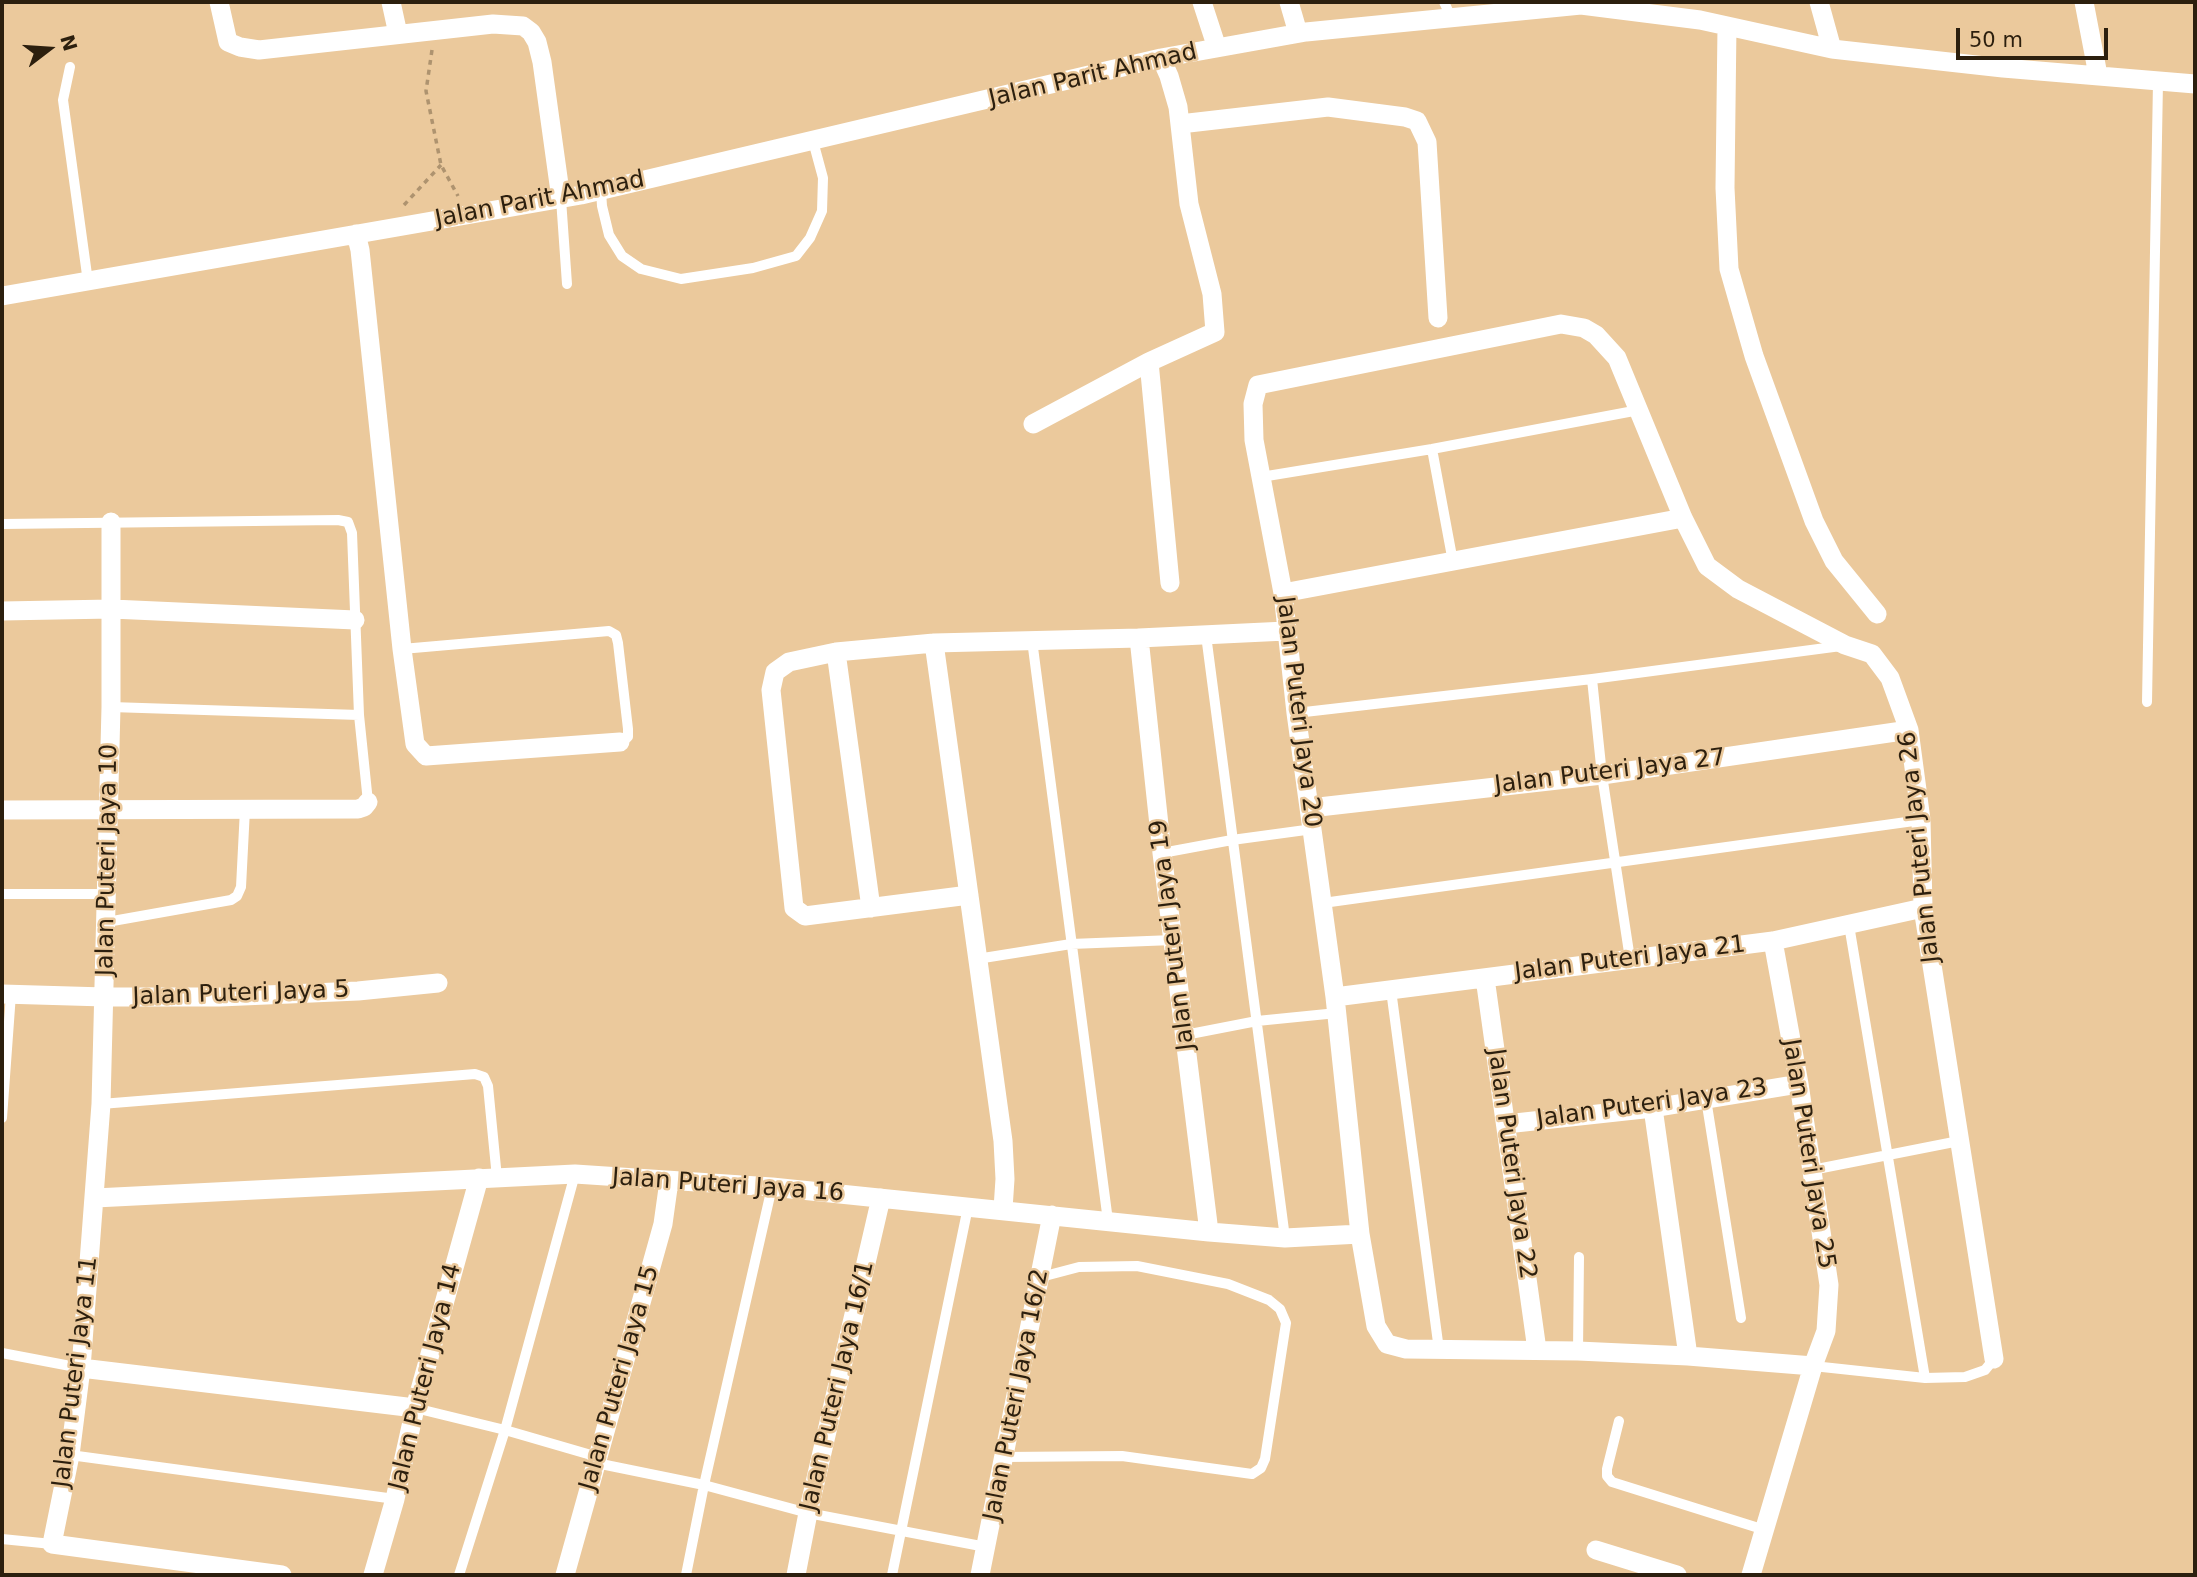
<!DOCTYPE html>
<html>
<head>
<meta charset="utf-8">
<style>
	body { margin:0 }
	#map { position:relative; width:2197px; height:1577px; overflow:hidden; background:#ebc99c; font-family:"DejaVu Sans",sans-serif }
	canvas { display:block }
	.frame { position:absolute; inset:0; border:4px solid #2c1f0e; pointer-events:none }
	.north { position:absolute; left:14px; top:14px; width:70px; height:70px; -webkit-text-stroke:5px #ebc99c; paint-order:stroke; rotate:73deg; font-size:19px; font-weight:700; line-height:28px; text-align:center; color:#2c1f0e }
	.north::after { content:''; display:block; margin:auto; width:24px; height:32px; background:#2c1f0e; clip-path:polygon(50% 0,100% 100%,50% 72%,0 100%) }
	.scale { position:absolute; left:1956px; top:28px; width:152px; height:32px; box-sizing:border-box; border:4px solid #2c1f0e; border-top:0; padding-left:9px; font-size:21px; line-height:24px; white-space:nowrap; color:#2c1f0e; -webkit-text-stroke:5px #ebc99c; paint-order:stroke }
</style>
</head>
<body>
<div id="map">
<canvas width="2197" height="1577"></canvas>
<div class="frame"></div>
<div class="north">N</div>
<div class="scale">50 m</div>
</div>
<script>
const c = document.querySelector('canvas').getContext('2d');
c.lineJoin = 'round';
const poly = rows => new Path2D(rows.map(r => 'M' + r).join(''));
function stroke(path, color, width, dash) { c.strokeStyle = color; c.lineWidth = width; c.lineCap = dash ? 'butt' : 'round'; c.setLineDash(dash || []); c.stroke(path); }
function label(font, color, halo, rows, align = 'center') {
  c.font = font + ' "DejaVu Sans",sans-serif'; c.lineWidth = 5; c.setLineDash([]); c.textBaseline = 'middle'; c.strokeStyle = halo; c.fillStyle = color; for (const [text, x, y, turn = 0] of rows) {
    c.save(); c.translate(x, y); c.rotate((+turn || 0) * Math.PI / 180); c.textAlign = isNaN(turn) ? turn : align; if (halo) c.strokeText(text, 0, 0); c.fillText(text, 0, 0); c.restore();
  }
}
stroke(poly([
	[432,50,426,91,441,165,458,196],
	[404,205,441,165]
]), '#ae936f', 3.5, [5, 5]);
stroke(poly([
	[1444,2,1451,17],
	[70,67,63,100,88,282],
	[601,191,602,206,609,235,622,256,641,269,681,279,753,268,796,256,810,238,822,211,823,178,813,141],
	[561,199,567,284],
	[1432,449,1453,562],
	[1261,477,1432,449,1639,410],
	[2,524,338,520,348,522,352,533,359,715,368,802],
	[1206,635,1285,1238],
	[1032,640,1108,1221],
	[402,649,609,631,616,635,618,643,628,729,628,737,620,742],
	[1592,679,1602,775,1630,959],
	[2147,702,2158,82],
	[111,707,359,715],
	[1296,713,1592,679,1841,646],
	[1162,853,1232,840,1313,829],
	[2,894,107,894],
	[1323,903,1921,820],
	[107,922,231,900,237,896,241,887,245,809],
	[1849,925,1925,1378],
	[977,959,1071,944,1173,940],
	[1391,990,1439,1350],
	[1185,1035,1257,1021,1337,1013],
	[1706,1099,1741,1318],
	[101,1104,475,1074,484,1077,488,1086,497,1178],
	[2,1118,11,994],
	[1812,1170,1959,1141],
	[1578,1351,1579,1257],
	[2,1353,81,1368],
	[1813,1366,1925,1378,1965,1377,1985,1370,1994,1359],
	[415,1408,505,1430,598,1457],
	[1619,1421,1607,1469,1607,1476,1612,1482,1765,1530],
	[70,1455,395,1499],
	[1004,1457,1122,1456,1252,1474,1261,1468,1265,1459,1286,1323,1280,1309,1269,1300,1228,1284,1137,1266,1079,1267,1041,1277],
	[596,1463,704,1485,808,1513,986,1547],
	[2,1539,52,1544],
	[459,1575,505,1430,575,1174],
	[686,1575,704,1485,772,1187],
	[892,1575,968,1207]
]), '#fff', 10);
stroke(poly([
	[219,2,228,42,240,47,259,50,493,24,523,26,531,32,537,42,542,62,561,199],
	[391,2,398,34],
	[1202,2,1217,48],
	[1289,2,1298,33],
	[1819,2,1832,49],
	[2084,2,2098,75],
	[1727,26,1725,188,1729,269,1754,356,1814,521,1834,561,1877,614],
	[1180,124,1328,107,1405,117,1417,121,1427,142,1438,318],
	[356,234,360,250,402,649,415,744,426,756,620,742],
	[2,296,581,195,1161,58,1306,32,1581,5,1700,20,1832,49,2003,68,2195,84],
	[1149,362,1170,583],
	[1033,424,1149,362,1215,332,1212,294,1189,204,1178,107,1169,76,1161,58],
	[111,522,111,707,101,1104,81,1368,70,1455,52,1544,282,1575],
	[1283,593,1683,518],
	[2,611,112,609,355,620],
	[1139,638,1162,853,1209,1232],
	[934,643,1003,1141,1005,1179,1003,1209],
	[836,652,871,908],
	[1310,808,1602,775,1909,730],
	[2,810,358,809,364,807,368,802],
	[969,895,805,916,794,908,771,690,775,672,789,662,836,652,934,643,1139,638,1286,631],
	[1485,978,1537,1350],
	[2,994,105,997,220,997,358,991,438,983],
	[1335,997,1773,941,1923,908],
	[1653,1108,1688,1356],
	[1506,1124,1653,1108,1799,1084],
	[95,1198,575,1174,772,1187,1209,1232,1285,1238,1360,1234],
	[1813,1366,1688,1356,1578,1351,1406,1349,1387,1344,1376,1326,1360,1234,1335,997,1296,713,1283,593,1254,440,1253,404,1258,385,1561,324,1584,328,1596,335,1617,358,1683,518,1707,566,1738,589,1845,645,1872,654,1890,678,1909,730,1921,820,1923,908,1994,1359],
	[81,1368,415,1408],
	[1596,1550,1677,1575],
	[373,1575,395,1499,415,1408,479,1178],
	[565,1575,663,1224,669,1181],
	[796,1575,808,1513,881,1198],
	[980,1575,1052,1215],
	[1751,1575,1813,1366,1826,1331,1829,1285,1799,1084,1773,941]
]), '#fff', 19);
label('24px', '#2c1f0e', '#ebc99c', [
	["Jalan Parit Ahmad",1093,76,-13],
	["Jalan Parit Ahmad",540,200,-11],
	["Jalan Puteri Jaya 20",1298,712,83],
	["Jalan Puteri Jaya 27",1610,772,-7],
	["Jalan Puteri Jaya 26",1920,847,-96],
	["Jalan Puteri Jaya 10",108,860,-89],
	["Jalan Puteri Jaya 19",1173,935,-97],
	["Jalan Puteri Jaya 21",1630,959,-7],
	["Jalan Puteri Jaya 5",241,994,-2],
	["Jalan Puteri Jaya 23",1652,1104,-8],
	["Jalan Puteri Jaya 25",1808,1154,81],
	["Jalan Puteri Jaya 22",1511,1164,82],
	["Jalan Puteri Jaya 16",728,1186,4],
	["Jalan Puteri Jaya 11",76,1372,-83],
	["Jalan Puteri Jaya 14",426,1377,-76],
	["Jalan Puteri Jaya 15",620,1378,-74],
	["Jalan Puteri Jaya 16/1",838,1386,-77],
	["Jalan Puteri Jaya 16/2",1017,1395,-79]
]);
</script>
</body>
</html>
